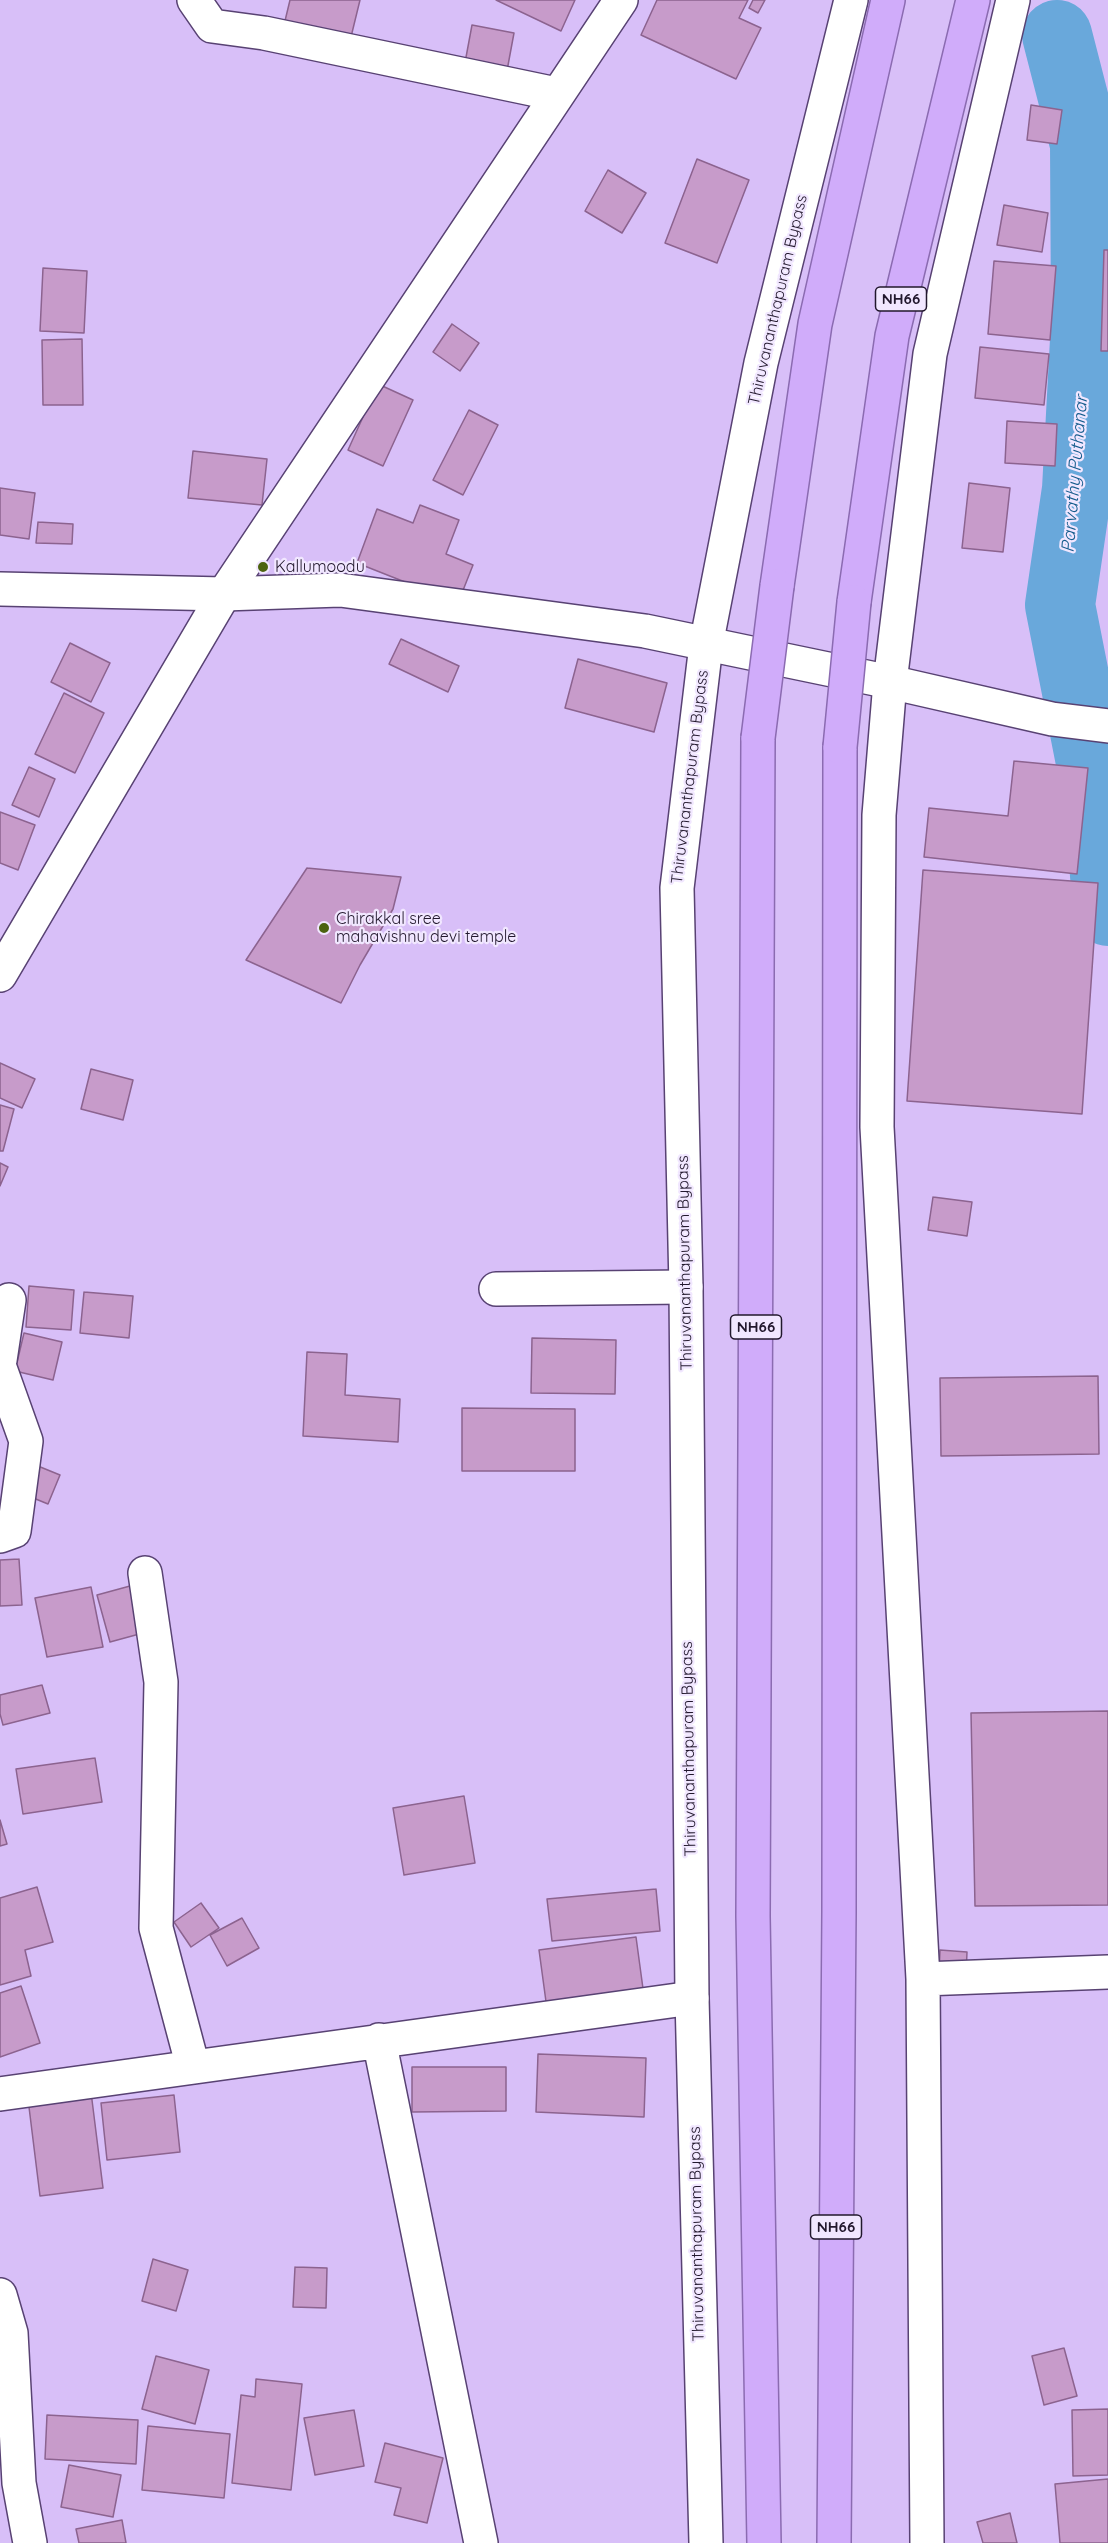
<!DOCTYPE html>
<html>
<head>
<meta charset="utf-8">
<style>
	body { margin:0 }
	canvas { display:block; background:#d8bff8 }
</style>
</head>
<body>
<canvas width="1108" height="2543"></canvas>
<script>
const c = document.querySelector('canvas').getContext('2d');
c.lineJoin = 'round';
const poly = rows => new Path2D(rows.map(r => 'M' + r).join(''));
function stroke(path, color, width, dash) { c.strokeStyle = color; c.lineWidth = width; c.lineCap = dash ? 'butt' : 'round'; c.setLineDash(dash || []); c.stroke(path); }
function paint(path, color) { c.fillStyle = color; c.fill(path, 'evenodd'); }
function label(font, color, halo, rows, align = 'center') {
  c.font = font + ' Quicksand,sans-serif'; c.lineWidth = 4.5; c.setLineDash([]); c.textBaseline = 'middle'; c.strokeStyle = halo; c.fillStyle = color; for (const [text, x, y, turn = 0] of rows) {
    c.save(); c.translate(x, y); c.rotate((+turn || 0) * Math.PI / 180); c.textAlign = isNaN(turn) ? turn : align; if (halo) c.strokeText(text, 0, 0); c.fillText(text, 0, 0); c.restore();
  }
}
stroke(poly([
	[1057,35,1085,144,1086,321,1077,489,1060,605,1099,803,1108,911]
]), '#69a8db', 70);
const building = poly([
	[290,0,360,0,350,41,284,25,290,0],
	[496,0,575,0,561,31,496,0],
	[657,0,748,0,739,18,761,28,736,79,641,35,657,0],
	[753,0,765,0,758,13,749,8,753,0],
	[472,25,514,33,506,76,464,68,472,25],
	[1031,105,1062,110,1057,144,1027,140,1031,105],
	[697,159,749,180,717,263,665,243,697,159],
	[608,170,646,193,622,233,585,211,608,170],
	[1004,205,1048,213,1042,252,997,245,1004,205],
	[1104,250,1108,250,1108,351,1101,351,1104,250],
	[994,261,1056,266,1050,340,988,334,994,261],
	[43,268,87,271,84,333,40,331,43,268],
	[452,324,479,343,460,371,433,352,452,324],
	[82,339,83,405,43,405,42,340,82,339],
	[980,347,1049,354,1044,405,975,398,980,347],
	[378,384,413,400,383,466,348,450,378,384],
	[469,410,498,425,463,495,433,480,469,410],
	[1007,421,1057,424,1055,466,1005,463,1007,421],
	[193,451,267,459,262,505,188,498,193,451],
	[969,483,1010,488,1003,552,962,548,969,483],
	[0,488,35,493,29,539,0,535,0,488],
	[420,505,459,520,446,554,473,565,458,603,357,563,377,509,413,523,420,505],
	[38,522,73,524,72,544,36,543,38,522],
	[401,639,459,666,448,692,389,664,401,639],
	[70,643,110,663,91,702,51,682,70,643],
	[578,659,667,683,654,732,565,708,578,659],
	[64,693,104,713,75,773,35,754,64,693],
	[1014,761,1088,768,1077,874,924,857,929,808,1008,816,1014,761],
	[29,767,55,779,39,817,12,805,29,767],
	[0,812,35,825,18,870,0,863,0,812],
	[307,868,401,877,393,909,360,965,341,1003,246,960,307,868],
	[923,870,1098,883,1082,1114,907,1101,923,870],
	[0,1063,35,1079,22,1108,0,1098,0,1063],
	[91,1069,133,1080,123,1120,81,1109,91,1069],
	[0,1105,14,1109,3,1151,0,1151,0,1105],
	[0,1163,8,1167,0,1186,0,1163],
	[933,1197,972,1202,967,1236,928,1230,933,1197],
	[29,1286,74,1290,71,1330,26,1327,29,1286],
	[84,1292,133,1296,129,1338,80,1333,84,1292],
	[24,1333,62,1342,53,1380,15,1371,24,1333],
	[532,1338,616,1340,615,1394,531,1393,532,1338],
	[307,1352,347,1354,345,1395,400,1399,398,1442,303,1436,307,1352],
	[1098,1376,1099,1454,941,1456,940,1378,1098,1376],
	[462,1408,575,1409,575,1471,462,1471,462,1408],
	[33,1464,60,1475,48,1504,21,1493,33,1464],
	[19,1559,22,1605,0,1606,0,1560,19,1559],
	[130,1586,143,1633,110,1642,97,1595,130,1586],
	[91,1587,103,1647,47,1657,35,1598,91,1587],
	[42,1685,50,1713,3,1725,0,1714,0,1695,42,1685],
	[1108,1711,1108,1905,975,1906,971,1713,1108,1711],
	[95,1758,102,1802,23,1814,16,1769,95,1758],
	[464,1796,475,1863,404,1875,393,1808,464,1796],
	[0,1820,7,1844,0,1846,0,1820],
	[37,1887,53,1942,25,1950,31,1976,0,1985,0,1898,37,1887],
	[656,1889,660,1931,552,1941,547,1899,656,1889],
	[201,1903,219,1928,191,1947,174,1922,201,1903],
	[242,1918,259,1948,227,1966,210,1935,242,1918],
	[636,1937,644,1996,547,2009,539,1950,636,1937],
	[940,1950,967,1952,966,1976,939,1974,940,1950],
	[21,1986,40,2043,0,2057,0,1993,21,1986],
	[538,2054,646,2058,644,2117,536,2112,538,2054],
	[412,2067,506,2067,506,2111,412,2112,412,2067],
	[91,2092,103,2188,40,2196,28,2099,91,2092],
	[174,2095,180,2152,107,2160,101,2103,174,2095],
	[153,2259,188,2270,176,2311,142,2301,153,2259],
	[295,2267,327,2268,326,2308,293,2307,295,2267],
	[1064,2348,1077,2396,1044,2405,1032,2356,1064,2348],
	[156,2356,209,2370,195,2424,142,2409,156,2356],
	[256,2379,302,2384,291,2490,232,2483,241,2395,255,2397,256,2379],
	[1108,2409,1108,2475,1073,2476,1072,2410,1108,2409],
	[354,2410,364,2466,315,2475,304,2418,354,2410],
	[47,2415,138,2420,136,2464,45,2459,47,2415],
	[148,2426,230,2434,224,2498,142,2490,148,2426],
	[385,2443,443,2458,427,2523,394,2515,401,2488,375,2482,385,2443],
	[69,2465,121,2475,113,2517,61,2507,69,2465],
	[1108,2479,1108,2543,1060,2543,1055,2484,1108,2479],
	[1010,2513,1017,2543,983,2543,977,2522,1010,2513],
	[122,2520,126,2543,79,2543,76,2529,122,2520]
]);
paint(building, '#c79bca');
stroke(building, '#8c638f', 1.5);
const minor = poly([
	[194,0,212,26,264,33,556,94],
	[0,975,224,594,621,0],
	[496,1289,686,1287],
	[0,1360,9,1300],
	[0,1368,26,1441,14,1531,0,1536],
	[145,1573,161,1682,156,1928,193,2067],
	[379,2040,481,2543],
	[0,2094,692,1998],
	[0,2295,11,2333,19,2483,30,2543]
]);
const tertiary = poly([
	[923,1979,1108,1972],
	[706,2543,692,1998,686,1287,677,888,706,645,761,363,851,0],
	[927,2543,923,1979,877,1127,879,815,890,682,930,354,1013,0]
]);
const secondary = poly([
	[0,589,224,594,340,590,645,631,890,682,1052,719,1108,726]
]);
const trunk = poly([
	[777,586,815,324,888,0],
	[854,602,892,336,973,0],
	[758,738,753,1916,764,2543],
	[834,2543,839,1912,840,747]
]);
stroke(minor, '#584273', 36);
stroke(tertiary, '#584273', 36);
stroke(secondary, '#584273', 36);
stroke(trunk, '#8b6bb1', 36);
stroke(minor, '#fff', 33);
stroke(tertiary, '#fff', 33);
stroke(secondary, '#fff', 33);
stroke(trunk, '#d0acfa', 33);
const trunkBridge = poly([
	[758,738,777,586],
	[840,747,854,602]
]);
stroke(trunkBridge, '#8b6bb1', 36, []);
stroke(trunkBridge, '#d0acfa', 33);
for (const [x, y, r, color] of [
	[263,567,6,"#4c6310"],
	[324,928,6,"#4c6310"]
]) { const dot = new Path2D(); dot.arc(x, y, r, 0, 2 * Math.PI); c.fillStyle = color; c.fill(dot); stroke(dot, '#f1e7ff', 2); }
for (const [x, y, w] of [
	[901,299,51],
	[756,1327,51],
	[836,2227,51]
]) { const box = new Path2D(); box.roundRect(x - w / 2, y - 12, w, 24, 4.5); c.fillStyle = '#f1e7ff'; c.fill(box); stroke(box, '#22182d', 1.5); }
label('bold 15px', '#22182d', null, [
	["NH66",901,299],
	["NH66",756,1327],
	["NH66",836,2227]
]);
label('16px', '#22182d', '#f1e7ff', [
	["Thiruvananthapuram Bypass",778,300,-77],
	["Thiruvananthapuram Bypass",690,777,-83],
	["Thiruvananthapuram Bypass",685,1263,-91],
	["Thiruvananthapuram Bypass",689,1749,-91],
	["Thiruvananthapuram Bypass",697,2234,-91]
]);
label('16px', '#22182d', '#f1e7ff', [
	["Kallumoodu",275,567],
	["Chirakkal sree",336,919],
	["mahavishnu devi temple",336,937]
], 'left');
label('italic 18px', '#155c8d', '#f1e7ff', [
	["Parvathy Puthanar",1075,474,-85]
]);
</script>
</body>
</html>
